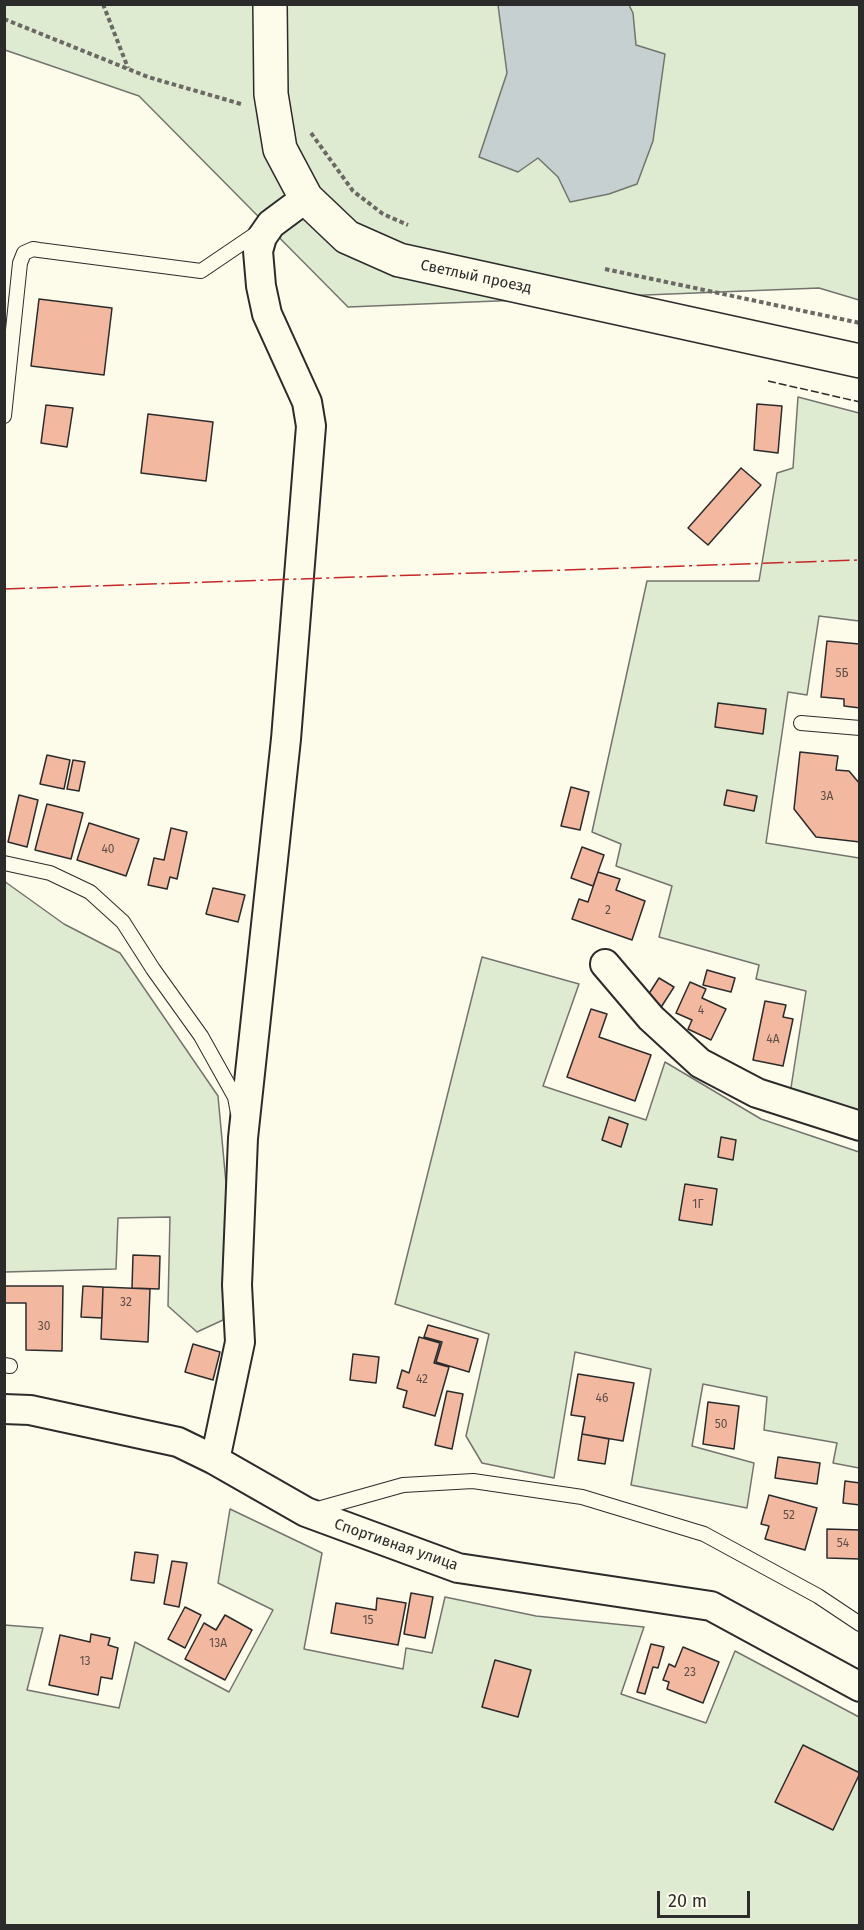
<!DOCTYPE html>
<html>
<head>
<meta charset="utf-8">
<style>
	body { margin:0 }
	#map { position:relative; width:864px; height:1930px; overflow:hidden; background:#fdfbea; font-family:"Fira Sans",sans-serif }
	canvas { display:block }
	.frame { position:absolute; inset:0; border:6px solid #2b2b2b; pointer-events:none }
	.scale { position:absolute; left:657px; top:1891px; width:93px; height:27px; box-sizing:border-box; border:3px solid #2b2b2b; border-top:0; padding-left:8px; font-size:18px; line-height:21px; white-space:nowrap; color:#2b2b2b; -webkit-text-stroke:4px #fdfbea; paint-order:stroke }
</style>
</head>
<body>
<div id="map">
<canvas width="864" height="1930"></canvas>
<div class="frame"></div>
<div class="scale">20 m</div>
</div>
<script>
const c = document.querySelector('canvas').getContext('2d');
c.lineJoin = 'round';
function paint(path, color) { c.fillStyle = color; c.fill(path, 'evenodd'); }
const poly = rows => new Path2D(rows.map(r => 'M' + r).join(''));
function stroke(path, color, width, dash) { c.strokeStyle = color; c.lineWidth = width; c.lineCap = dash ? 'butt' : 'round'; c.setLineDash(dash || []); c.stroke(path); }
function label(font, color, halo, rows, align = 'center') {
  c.font = font + ' "Fira Sans",sans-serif'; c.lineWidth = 4.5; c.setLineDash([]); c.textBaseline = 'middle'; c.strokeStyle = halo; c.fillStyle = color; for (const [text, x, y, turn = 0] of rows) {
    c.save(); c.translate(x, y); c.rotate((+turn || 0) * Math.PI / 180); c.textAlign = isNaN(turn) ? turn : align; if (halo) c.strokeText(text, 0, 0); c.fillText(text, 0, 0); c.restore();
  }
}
const green = poly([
	[5,5,859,5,859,300,819,288,348,307,139,96,5,50,5,5],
	[798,397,859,413,859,621,819,616,807,695,788,692,766,843,859,858,859,1112,790,1094,806,991,756,979,759,965,659,937,672,886,616,866,621,844,592,832,647,581,759,581,777,473,793,468,798,397],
	[4,881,64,924,120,953,218,1096,227,1194,223,1320,197,1332,168,1306,170,1217,118,1218,116,1269,5,1272,4,881],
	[482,957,579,984,543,1086,646,1120,665,1062,761,1119,859,1152,859,1468,833,1463,837,1443,764,1430,767,1397,703,1384,692,1446,754,1463,747,1508,631,1485,651,1369,575,1352,554,1478,482,1463,466,1436,489,1334,395,1304,482,957],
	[230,1509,322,1553,304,1649,403,1669,406,1648,432,1653,445,1597,536,1616,644,1627,621,1694,706,1723,735,1651,859,1717,859,1925,5,1925,4,1625,43,1628,27,1690,119,1708,135,1642,229,1692,273,1610,218,1583,230,1509]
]);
paint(green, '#deebd1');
stroke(green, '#74746e', 1.5);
const water = poly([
	[498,5,629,5,633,13,636,45,665,54,653,141,637,184,609,194,570,202,558,177,538,158,518,172,479,157,507,73,498,5]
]);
paint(water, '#c7d0d0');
stroke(water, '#74746e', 1.5);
const building = poly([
	[39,299,112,308,104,375,31,366,39,299],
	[757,404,782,406,778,453,754,450,757,404],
	[46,405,73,408,67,447,41,443,46,405],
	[148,414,213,422,206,481,141,473,148,414],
	[741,468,761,485,708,545,688,528,741,468],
	[827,641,859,644,860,708,844,706,844,699,821,697,827,641],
	[718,703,766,709,763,734,715,727,718,703],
	[800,752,838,756,836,770,849,771,860,784,860,842,816,837,794,809,800,752],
	[47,755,70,760,64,789,40,784,47,755],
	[73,760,85,762,79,791,67,789,73,760],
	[571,787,589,792,580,830,561,826,571,787],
	[727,790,757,796,754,811,724,805,727,790],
	[19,795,38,800,27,847,8,842,19,795],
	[47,804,83,813,71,859,35,850,47,804],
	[89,823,139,839,126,876,77,860,89,823],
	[171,828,187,832,177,879,170,877,167,889,148,885,154,858,164,860,171,828],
	[582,847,604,855,593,886,571,878,582,847],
	[598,872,620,879,616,890,645,901,632,940,572,919,579,899,588,902,598,872],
	[213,888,245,895,238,922,206,914,213,888],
	[707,970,735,978,731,992,703,985,707,970],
	[659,978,674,987,658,1012,643,1003,659,978],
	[690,982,706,989,702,998,726,1009,711,1040,688,1029,692,1020,676,1013,690,982],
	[765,1001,786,1005,783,1017,793,1019,783,1066,753,1060,765,1001],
	[591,1009,607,1014,599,1037,651,1055,635,1101,567,1077,591,1009],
	[609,1117,628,1124,621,1147,602,1140,609,1117],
	[721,1137,736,1140,733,1160,718,1157,721,1137],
	[685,1184,717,1189,712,1225,679,1220,685,1184],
	[133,1255,160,1256,159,1289,132,1288,133,1255],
	[4,1286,63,1286,62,1351,26,1350,26,1303,4,1303,4,1286],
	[83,1286,103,1287,102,1318,81,1317,83,1286],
	[103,1287,150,1289,148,1342,101,1339,103,1287],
	[428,1325,478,1339,469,1372,436,1362,442,1342,424,1337,428,1325],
	[419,1337,440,1343,434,1363,449,1367,435,1416,403,1407,407,1391,397,1388,402,1370,409,1373,419,1337],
	[193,1344,220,1352,213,1380,185,1372,193,1344],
	[353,1354,379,1357,376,1383,350,1380,353,1354],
	[578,1374,634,1383,623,1441,582,1434,585,1417,571,1415,578,1374],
	[447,1391,463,1394,452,1449,435,1445,447,1391],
	[708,1402,739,1406,734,1449,703,1444,708,1402],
	[582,1434,609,1439,605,1464,578,1460,582,1434],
	[778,1457,820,1463,817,1484,775,1478,778,1457],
	[845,1481,860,1483,860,1505,843,1503,845,1481],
	[769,1495,817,1508,805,1550,765,1539,769,1526,761,1524,769,1495],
	[827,1529,860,1530,860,1559,827,1558,827,1529],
	[135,1552,158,1555,154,1583,131,1580,135,1552],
	[172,1561,187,1563,179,1607,164,1604,172,1561],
	[411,1593,433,1597,425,1638,404,1634,411,1593],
	[377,1598,406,1603,398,1645,331,1633,336,1603,376,1610,377,1598],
	[185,1607,201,1615,185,1648,168,1639,185,1607],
	[225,1615,252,1630,225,1680,185,1659,204,1623,216,1630,225,1615],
	[91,1634,110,1638,108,1645,118,1648,112,1679,101,1677,98,1695,49,1685,60,1635,90,1642,91,1634],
	[651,1644,664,1647,658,1668,653,1667,645,1694,637,1692,651,1644],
	[683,1647,719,1662,703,1703,667,1689,669,1682,663,1680,669,1664,675,1667,683,1647],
	[495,1660,531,1670,518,1717,482,1707,495,1660],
	[803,1745,860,1773,833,1830,775,1802,803,1745]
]);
paint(building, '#f2b8a0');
stroke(building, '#2b2b2b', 1.5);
const service = poly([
	[4,416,20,263,24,253,33,249,39,250,201,271,260,231],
	[801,723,860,728],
	[4,863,50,873,90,892,123,922,153,969,201,1036,235,1097,238,1113],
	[4,1365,10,1366],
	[314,1510,403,1485,473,1481,582,1497,704,1534,818,1596,860,1624]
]);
const minor = poly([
	[605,964,651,1018,700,1063,757,1093,860,1126],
	[4,1409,30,1410,178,1442,215,1460,306,1512,458,1568,711,1606,860,1687],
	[215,1460,240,1342,237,1285,243,1138,286,739,311,426,307,402,267,314,261,286,258,251,262,237,271,224,306,198]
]);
const tertiary = poly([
	[270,4,271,94,280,149,306,198,347,237,399,260,860,361]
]);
stroke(service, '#2b2b2b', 16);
stroke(minor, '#2b2b2b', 32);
stroke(tertiary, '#2b2b2b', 36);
stroke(poly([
	[103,4,128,68],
	[4,19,148,77,241,104],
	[311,133,353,191,383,214,408,225],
	[605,269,860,323]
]), '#6a6964', 4, [4.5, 3]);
stroke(service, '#fdfbea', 14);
stroke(minor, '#fdfbea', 28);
stroke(tertiary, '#fdfbea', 33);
stroke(poly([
	[768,381,860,402]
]), '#2b2b2b', 1.5, [8, 3]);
stroke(poly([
	[4,589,860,560]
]), '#c62828', 1.5, [21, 4.5, 3, 4.5]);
label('12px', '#5d4e48', null, [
	["5Б",842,674],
	["3А",827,797],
	["40",108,850],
	["2",608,911],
	["4",701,1011],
	["4А",773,1040],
	["1Г",698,1205],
	["32",126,1303],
	["30",44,1327],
	["42",422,1380],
	["46",602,1399],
	["50",721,1425],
	["52",789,1516],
	["54",843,1544],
	["15",368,1621],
	["13А",218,1644],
	["13",85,1662],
	["23",690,1673]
]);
label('15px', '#2b2b2b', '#fdfbea', [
	["Светлый проезд",476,277,12],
	["Спортивная улица",396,1545,19]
]);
</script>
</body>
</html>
